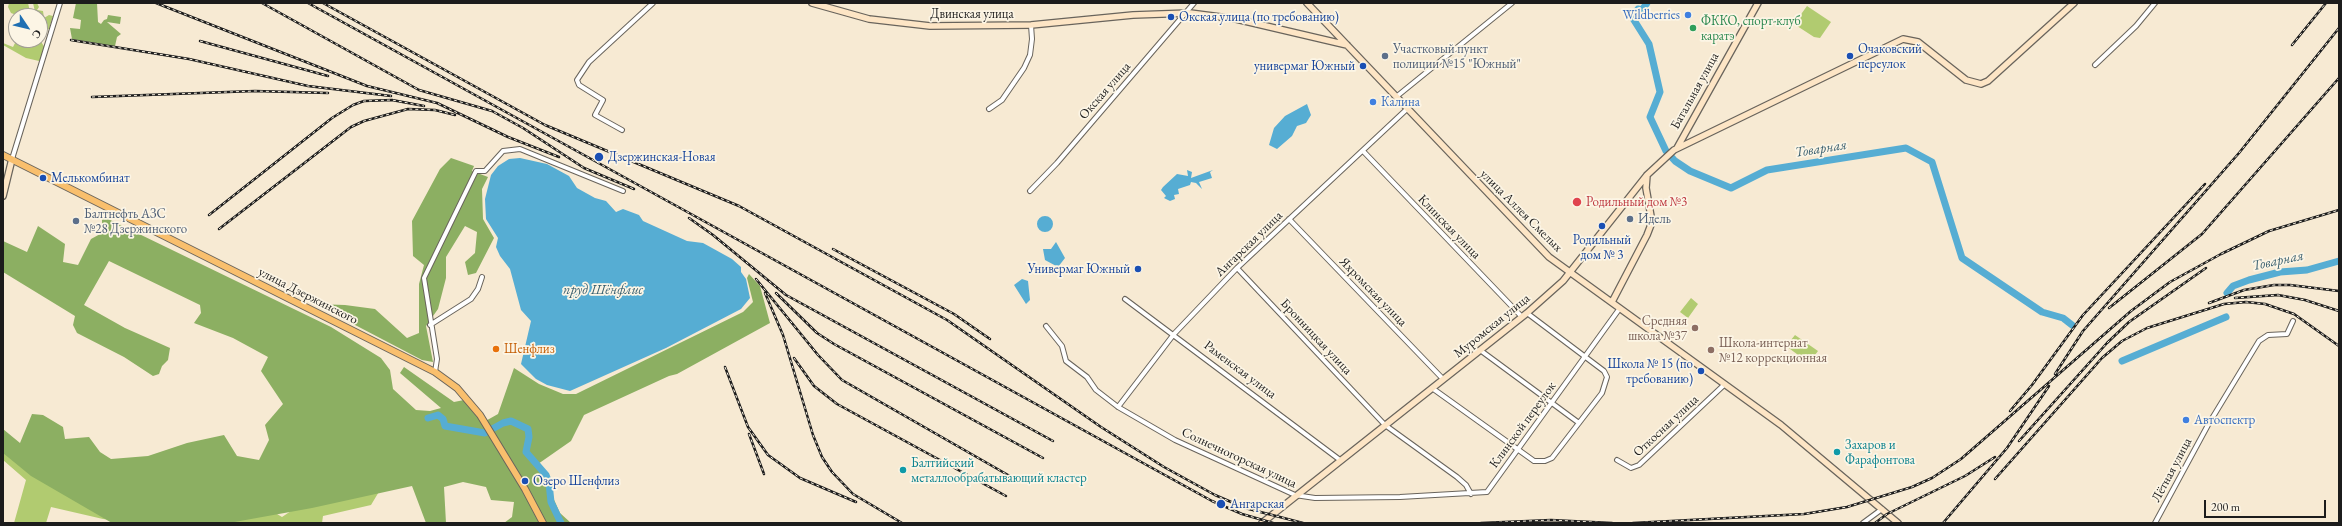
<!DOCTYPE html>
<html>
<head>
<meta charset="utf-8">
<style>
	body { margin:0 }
	#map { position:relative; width:2342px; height:526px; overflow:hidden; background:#f7ead3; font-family:"EB Garamond",serif }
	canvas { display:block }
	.frame { position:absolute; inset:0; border:4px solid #1c1c1c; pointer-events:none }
	.north { position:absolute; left:8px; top:8px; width:40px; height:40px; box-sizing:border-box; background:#fcf5e5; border:1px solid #a29e95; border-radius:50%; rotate:125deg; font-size:11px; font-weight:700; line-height:16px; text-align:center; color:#1c1c1c }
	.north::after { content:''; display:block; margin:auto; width:14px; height:18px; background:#1f6fb2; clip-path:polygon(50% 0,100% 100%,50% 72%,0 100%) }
	.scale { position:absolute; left:2204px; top:500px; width:122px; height:18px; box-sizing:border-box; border:2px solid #1c1c1c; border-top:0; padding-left:5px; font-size:12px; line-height:14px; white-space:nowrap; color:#1c1c1c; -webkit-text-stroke:3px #fcf5e5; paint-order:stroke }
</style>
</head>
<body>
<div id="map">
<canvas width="2342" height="526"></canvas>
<div class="frame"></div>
<div class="north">С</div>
<div class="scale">200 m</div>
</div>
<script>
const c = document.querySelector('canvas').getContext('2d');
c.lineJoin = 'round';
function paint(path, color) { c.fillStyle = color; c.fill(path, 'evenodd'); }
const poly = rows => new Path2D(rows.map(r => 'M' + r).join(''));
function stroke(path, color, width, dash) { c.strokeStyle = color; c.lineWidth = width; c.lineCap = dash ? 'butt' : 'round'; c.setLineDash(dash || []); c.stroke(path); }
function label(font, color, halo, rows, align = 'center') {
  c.font = font + ' "EB Garamond",serif'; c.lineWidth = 3.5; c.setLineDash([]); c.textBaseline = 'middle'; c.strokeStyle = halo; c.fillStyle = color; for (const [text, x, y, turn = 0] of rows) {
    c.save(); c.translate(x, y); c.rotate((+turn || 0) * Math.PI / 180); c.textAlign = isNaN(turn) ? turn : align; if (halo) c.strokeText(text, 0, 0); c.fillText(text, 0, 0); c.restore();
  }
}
paint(poly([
	[9,3,28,3,31,16,19,16,11,13,8,7],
	[33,3,37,3,39,7,37,10,43,11,44,18,49,15,53,16,49,29,44,30,40,28,40,16,36,16],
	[1807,6,1831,22,1820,38,1814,37,1794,24],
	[40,40,45,48,42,58,39,61,26,58,3,45,3,43,13,47,16,41],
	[1691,298,1698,304,1688,318,1680,312],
	[1795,335,1818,351,1809,363,1786,346],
	[41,436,277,514,282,517,291,511,386,480,371,505,323,516,322,523,135,523,103,519,51,507,46,523,14,523,26,480,3,460,3,443,14,454]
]), '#b1cb70');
paint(poly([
	[76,3,97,3,98,22,101,24,104,20,107,19,108,15,121,17,120,24,107,22,121,34,117,37,115,46,72,39,70,28,80,29,81,20,73,18],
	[451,158,474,166,472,171,488,177,482,189,483,219,494,238,476,273,468,275,465,262,475,253,477,232,465,226,446,257,446,278,438,309,426,326,433,362,422,360,315,304,345,305,375,309,407,338,419,333,419,284,424,265,413,256,412,221,440,169],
	[102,216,331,327,360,345,381,358,390,370,393,389,416,410,430,411,441,408,400,373,404,367,454,402,464,400,482,423,498,414,514,368,539,384,563,394,576,394,743,312,753,302,747,278,749,274,760,286,770,323,677,374,669,376,584,415,571,441,538,464,560,513,571,523,504,523,512,517,514,502,491,500,486,487,463,482,444,487,446,523,426,523,412,486,312,508,229,523,112,523,31,476,3,453,3,429,20,443,32,414,43,415,63,427,65,439,89,437,100,452,111,459,148,456,187,443,224,435,237,456,259,460,269,440,265,425,283,404,261,371,268,357,233,338,194,323,201,313,200,305,109,261,84,305,125,328,170,348,168,360,162,366,159,374,153,376,124,357,77,333,73,325,75,316,3,272,3,241,27,252,38,226,65,244,63,262,78,265,91,239,102,233]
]), '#8caf62');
paint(poly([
	[1307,104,1311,115,1306,123,1297,126,1292,136,1277,149,1269,145,1274,128,1285,116],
	[520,158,547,164,569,176,577,188,595,198,606,201,616,212,623,209,639,215,643,221,687,241,703,243,732,259,741,267,741,272,746,279,750,298,741,309,666,348,570,391,547,385,536,379,521,364,531,321,521,310,510,269,500,256,496,247,498,238,486,219,485,199,491,175,498,166,509,159],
	[1187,170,1192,172,1191,178,1213,170,1210,172,1212,178,1199,182,1202,189,1196,183,1191,182,1190,185,1178,189,1179,194,1174,195,1175,199,1170,201,1164,198,1166,196,1161,190,1163,187,1177,174,1188,176],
	'1037 224a8 8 0 1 1 16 0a8 8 0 1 1-16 0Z',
	[1056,242,1065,258,1058,267,1045,260,1043,249,1051,249],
	[1022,279,1028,281,1030,300,1026,304,1014,285]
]), '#56add3');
stroke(poly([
	[1647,3,1642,10,1638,9,1632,17,1649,44,1660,92,1650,117,1666,151,1675,161,1690,171,1731,188,1767,170,1906,148,1932,162,1962,258,2042,312,2063,318,2072,325],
	[2227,293,2233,286,2249,280,2280,272,2307,270,2339,261],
	[2122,361,2226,317],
	[428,418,438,415,443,419,445,426,485,433,503,423,511,421,528,429,529,437,526,452,546,475,549,483,551,502,561,523]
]), '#56add3', 7);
const street = poly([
	[2095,65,2136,26,2155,3],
	[1396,97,1512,3],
	[989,109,1002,100,1024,68,1030,55,1032,39,1031,25],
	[622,130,595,115,603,100,579,85,577,80,589,62,653,3],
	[1363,151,1522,317],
	[12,159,60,3],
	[1030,191,1057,163,1194,3],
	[1289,219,1443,379],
	[1237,268,1385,425,1457,477,1466,485,1471,494],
	[1125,299,1340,460],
	[430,325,471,299,478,289,482,277],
	[1046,326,1062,346,1066,361,1087,377,1096,390,1118,407,1175,440,1295,495,1315,498,1400,497,1487,492,1620,308],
	[1480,350,1579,423],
	[435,372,437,359,424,278,476,171,485,171,503,151,520,149,623,191],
	[1432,388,1534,461,1545,461,1552,458,1602,393,1607,377,1604,371,1527,313],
	[1118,407,1174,334,1237,268,1407,109],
	[1617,460,1631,468,1639,465,1725,384],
	[1863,523,1882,509],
	[2155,523,2208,425,2259,341,2268,335,2287,334,2293,321]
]);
const secondary = poly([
	[812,3,869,19,930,26,1031,25,1133,15,1190,13,1236,19,1347,45],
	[1307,3,1549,257,1781,425,1898,523],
	[1677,148,1758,3],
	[3,196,12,159],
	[1612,302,1647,235,1652,222,1646,188,1647,175],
	[1262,523,1527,313,1563,281,1647,175,1674,150,1903,39,1918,42,1966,80,1981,84,1988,81,2074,3]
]);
const primary = poly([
	[3,155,435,372,457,388,480,415,525,489,543,523]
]);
stroke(street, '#69645c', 6);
stroke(secondary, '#69645c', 8);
stroke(primary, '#69645c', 8);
stroke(street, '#fff', 4);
stroke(secondary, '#fde5c5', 5.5);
stroke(primary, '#f9bf6d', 6);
const rail = poly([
	[156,3,367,86,437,103,508,137,559,157],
	[262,3,419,90,492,111,523,128,584,168,634,189],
	[308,3,1212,501,1242,514,1273,523],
	[323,3,545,125,739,206,947,320,1101,427,1164,467,1215,495,1245,508,1303,523],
	[71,40,189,59,308,86,391,96],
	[200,41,328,76],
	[2292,45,2326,3],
	[92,97,255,91,328,93],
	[209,215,332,118,353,105,364,101,392,100,424,106],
	[689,218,713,235,786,295,1053,441],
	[219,229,351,127,364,121,408,109,435,110,455,115],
	[833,249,954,314,990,339],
	[756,279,818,355,842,380,1015,479],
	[765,293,783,335,813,435,822,457,832,472,853,494,902,523],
	[776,293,817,333,834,344,1043,458],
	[2235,298,2278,295,2305,300,2339,311],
	[2209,303,2244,290,2274,285,2290,285,2339,291],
	[2109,308,2202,234,2339,78],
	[794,358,814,386,837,404,1006,496],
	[725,367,748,427,768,455,800,478,856,502],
	[2055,374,2083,331,2239,153,2339,28],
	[2010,411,2032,385,2083,315,2205,184],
	[749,434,764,474],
	[2019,441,2107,343,2129,322,2206,268],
	[1995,479,2102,358,2122,341,2147,328,2224,304,2246,302,2265,304,2294,314,2339,346],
	[1481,523,1551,520,1612,523],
	[1633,523,1804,514,1847,507,1912,487,1932,478,1961,459,2131,311,2170,282,2221,254,2269,231,2339,210],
	[1875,523,1887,514,1965,476,1995,457],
	[1943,523,2007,448,2049,386]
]);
stroke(rail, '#1c1c1c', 2.5);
stroke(rail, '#fcf5e5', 1, [3]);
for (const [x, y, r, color] of [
	[1688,15,4,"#3f7fe0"],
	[1171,17,4,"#1a4fb4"],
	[1693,28,4,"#2e9e5b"],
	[1385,56,4,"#5c6f8a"],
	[1850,56,4,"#1a4fb4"],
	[1363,66,4,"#1a4fb4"],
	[1373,102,4,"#3f7fe0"],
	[599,157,5,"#1a4fb4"],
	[43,178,4,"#1a4fb4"],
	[1577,202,5,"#e0444e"],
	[1630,219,4,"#5c6f8a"],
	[76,221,4,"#5c6f8a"],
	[1602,226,4,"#1a4fb4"],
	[1138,269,4,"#1a4fb4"],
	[1695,328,4,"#8d6e63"],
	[496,349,4,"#e8710a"],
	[1711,350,4,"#8d6e63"],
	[1701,371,4,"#1a4fb4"],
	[2186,420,4,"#3f7fe0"],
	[1837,452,4,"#0f9aa8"],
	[903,470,4,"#0f9aa8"],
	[525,481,4,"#1a4fb4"],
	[1221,504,5,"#1a4fb4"]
]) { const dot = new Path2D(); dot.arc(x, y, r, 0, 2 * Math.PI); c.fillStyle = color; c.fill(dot); stroke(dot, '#fcf5e5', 1.5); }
label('13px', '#1c1c1c', '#fcf5e5', [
	["Двинская улица",972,14],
	["Окская улица",1105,91,-49],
	["Батальная улица",1695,91,-61],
	["улица Аллея Смелых",1521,211,45],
	["Клинская улица",1449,227,46],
	["Ангарская улица",1249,244,-44],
	["Яхромская улица",1373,292,46],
	["улица Дзержинского",308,296,27],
	["Муромская улица",1492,326,-39],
	["Бронницкая улица",1316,337,47],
	["Раменская улица",1240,370,37],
	["Клинской переулок",1523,425,-54],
	["Откосная улица",1666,426,-43],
	["Солнечногорская улица",1239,458,25],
	["Лётная улица",2172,470,-62]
]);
label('13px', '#366cbe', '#fcf5e5', [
	["Wildberries",1680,15,"right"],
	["Калина",1381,102],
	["Автоспектр",2194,420]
], 'left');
label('13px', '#164399', '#fcf5e5', [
	["Окская улица (по требованию)",1179,17],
	["Очаковский",1858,49],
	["переулок",1858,64],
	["универмаг Южный",1355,66,"right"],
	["Дзержинская-Новая",608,157],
	["Мелькомбинат",51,178],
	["Родильный",1602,240,"center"],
	["дом № 3",1602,255,"center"],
	["Универмаг Южный",1130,269,"right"],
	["Школа № 15 (по",1693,364,"right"],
	["требованию)",1693,379,"right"],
	["Озеро Шенфлиз",533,481],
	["Ангарская",1230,504]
], 'left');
label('13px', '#27864d', '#fcf5e5', [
	["ФККО, спорт-клуб",1701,21],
	["каратэ",1701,36]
], 'left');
label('13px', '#4e5e75', '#fcf5e5', [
	["Участковый пункт",1393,49],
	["полиции №15 \"Южный\"",1393,64],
	["Балтнефть АЗС",84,214],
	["№28 Дзержинского",84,229],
	["Идель",1638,219]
], 'left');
label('13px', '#be3a42', '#fcf5e5', [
	["Родильный дом №3",1586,202]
], 'left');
label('13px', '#785e54', '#fcf5e5', [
	["Средняя",1687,321],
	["школа №37",1687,336],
	["Школа-интернат",1719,343,"left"],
	["№12 коррекционная",1719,358,"left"]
], 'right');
label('13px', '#c56008', '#fcf5e5', [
	["Шенфлиз",504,349]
], 'left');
label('13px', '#0d838f', '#fcf5e5', [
	["Захаров и",1845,445],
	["Фарафонтова",1845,460],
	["Балтийский",911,463],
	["металлообрабатывающий кластер",911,478]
], 'left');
label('italic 14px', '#365d6e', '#fcf5e5', [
	["Товарная",1821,149,-9],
	["Товарная",2278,261,-12],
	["пруд Шёнфлис",603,290]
]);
</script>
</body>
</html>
